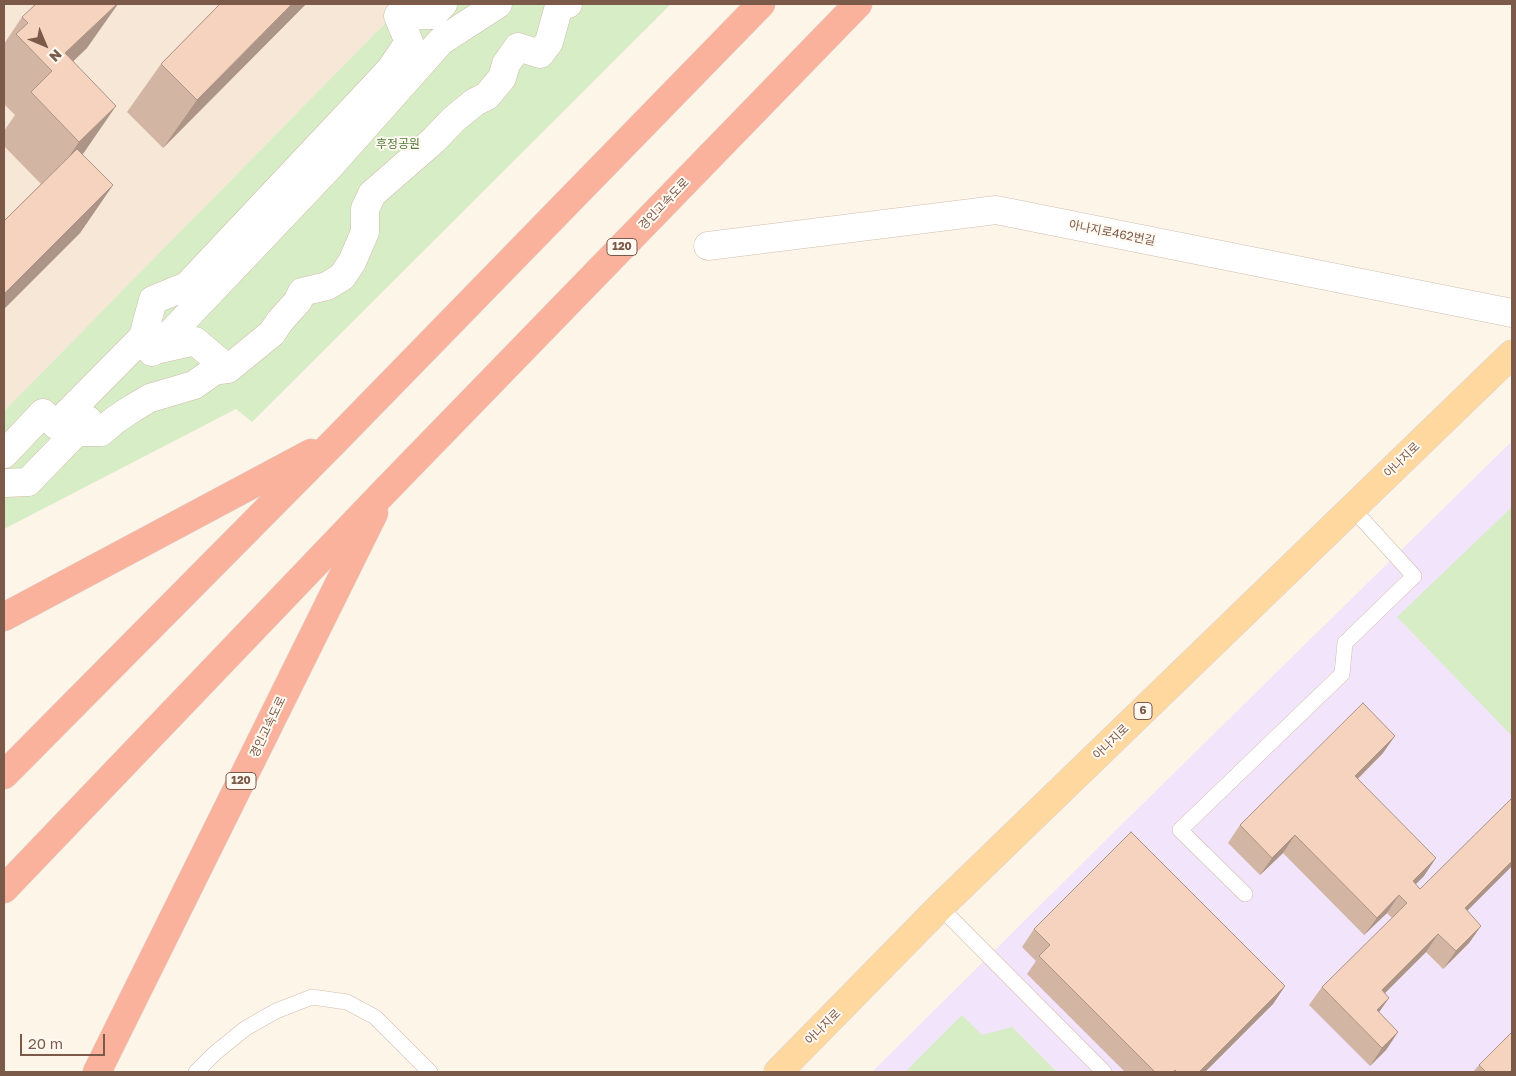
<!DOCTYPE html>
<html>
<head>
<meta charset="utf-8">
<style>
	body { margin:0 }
	#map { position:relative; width:1516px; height:1076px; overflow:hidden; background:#fef5e9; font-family:"Golos Text",sans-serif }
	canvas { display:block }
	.frame { position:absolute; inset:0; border:5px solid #7b5a4a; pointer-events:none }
	.north { position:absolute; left:20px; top:20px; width:50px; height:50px; -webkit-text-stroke:4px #fff9f1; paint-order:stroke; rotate:135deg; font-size:14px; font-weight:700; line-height:20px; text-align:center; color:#7b5a4a }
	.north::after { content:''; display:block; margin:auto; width:18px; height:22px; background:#7b5a4a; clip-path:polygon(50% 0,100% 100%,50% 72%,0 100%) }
	.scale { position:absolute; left:20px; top:1034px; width:85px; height:22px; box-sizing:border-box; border:2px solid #7b5a4a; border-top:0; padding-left:6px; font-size:15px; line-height:18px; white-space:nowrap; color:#7b5a4a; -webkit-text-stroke:4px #fff9f1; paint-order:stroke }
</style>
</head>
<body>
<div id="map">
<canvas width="1516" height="1076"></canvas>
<div class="frame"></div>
<div class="north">N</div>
<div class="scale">20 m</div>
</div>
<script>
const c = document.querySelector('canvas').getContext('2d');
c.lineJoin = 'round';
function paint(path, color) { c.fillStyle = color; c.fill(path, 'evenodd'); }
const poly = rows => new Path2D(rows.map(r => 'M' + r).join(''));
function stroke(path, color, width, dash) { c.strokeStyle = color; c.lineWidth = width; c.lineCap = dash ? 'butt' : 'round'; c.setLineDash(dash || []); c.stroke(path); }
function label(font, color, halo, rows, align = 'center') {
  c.font = font + ' "Golos Text","Noto Sans KR",sans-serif'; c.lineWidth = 4; c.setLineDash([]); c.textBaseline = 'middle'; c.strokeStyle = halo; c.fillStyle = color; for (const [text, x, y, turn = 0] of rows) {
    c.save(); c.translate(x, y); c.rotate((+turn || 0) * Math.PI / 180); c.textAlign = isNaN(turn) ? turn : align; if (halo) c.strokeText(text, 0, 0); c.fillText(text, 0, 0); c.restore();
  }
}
paint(poly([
	[4,4,404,4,4,411]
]), '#f6e7d7');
paint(poly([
	[1512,441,1512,1072,872,1072,1117,829]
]), '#f2e5fb');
paint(poly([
	[404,4,671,4,252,422,236,409,4,529,4,411],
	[1512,507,1512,736,1397,617],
	[962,1015,982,1035,1012,1027,1057,1072,905,1072]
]), '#d7edc5');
const lane = poly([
	[1245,894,1180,830,1342,674,1345,643,1414,576,1352,508],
	[940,907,1104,1072],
	[196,1072,215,1053,246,1028,276,1011,312,997,347,1002,375,1017,430,1072]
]);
const street = poly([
	[708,246,996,210,1512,313],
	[155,350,331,165,441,41,498,4],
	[152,352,155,350,195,341,228,369],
	[76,432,101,432,115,420,133,408,150,398,194,385,214,371,228,369,272,333,280,321,298,301,302,292,327,286,342,277,352,262,365,232,365,209,372,194,434,140,454,119,475,102,487,96,502,78,506,64,518,47,540,54,549,42,559,6,568,4],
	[4,454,43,413,56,425,143,337,153,300,187,286,390,70,409,42,398,16,432,15,443,4],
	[4,483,28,482,88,420]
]);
const primary = poly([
	[778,1072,940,907,1512,354]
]);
const highway = poly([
	[4,617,311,453],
	[4,775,335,441,761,4],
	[4,889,386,490,858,4],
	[97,1072,374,513]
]);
stroke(lane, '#d2bcad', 16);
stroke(street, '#d2bcad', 29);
stroke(primary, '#ddd4d0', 29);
stroke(highway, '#ddd4d0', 29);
stroke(lane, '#fff', 15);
stroke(street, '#fff', 28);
stroke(primary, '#ffd89f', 28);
stroke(highway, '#fbb29c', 28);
paint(poly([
	[220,4,306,4,163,148,127,112,161,64],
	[22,17,87,48,73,61,82,155,113,185,80,233,4,309,4,221,41,184,4,146,4,131,15,115,4,104,4,44],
	[1383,753,1358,779,1424,876,1415,884,1420,889,1512,798,1512,866,1467,911,1481,926,1469,943,1443,969,1426,952,1385,993,1389,998,1379,1012,1398,1032,1386,1050,1370,1066,1309,1005,1322,987,1392,918,1387,913,1364,935,1283,853,1260,875,1228,843,1240,825],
	[1034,929,1285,986,1273,1004,1205,1072,1125,1072,1027,974,1036,961,1022,947],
	[1479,1065,1512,1072,1473,1072]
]), '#d3b5a4');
paint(poly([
	[117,4,118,4,87,48,36,97,65,53],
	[292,4,306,4,163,148,197,100],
	[116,106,83,154,46,190,79,142],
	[113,185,80,233,4,309,4,294],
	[1395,736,1383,753,1343,793,1355,776],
	[1295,835,1283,853,1260,875,1272,858],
	[1436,858,1424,876,1401,899,1413,881],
	[1512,861,1512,866,1452,926,1465,908],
	[1399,895,1387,913,1364,935,1377,918],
	[1481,926,1469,943,1443,969,1456,951],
	[1438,934,1426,952,1370,1008,1382,990],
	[1285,986,1273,1004,1205,1072,1199,1072],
	[1389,998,1377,1015,1377,1010],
	[1398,1032,1386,1050,1370,1066,1382,1048]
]), '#ac9486');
const building = poly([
	[36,4,117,4,65,53,116,106,79,142,31,92,52,71,16,34,28,23,22,17,36,4],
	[220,4,292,4,197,100,161,64,220,4],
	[77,149,113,185,4,294,4,221,77,149],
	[1363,703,1395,736,1355,776,1436,858,1413,881,1420,889,1512,798,1512,861,1465,908,1481,926,1456,951,1438,934,1382,990,1389,998,1377,1010,1398,1032,1382,1048,1322,987,1407,903,1399,895,1377,918,1295,835,1272,858,1240,825,1363,703],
	[1131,832,1285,986,1199,1072,1177,1072,1175,1070,1173,1072,1155,1072,1039,956,1050,945,1034,929,1131,832],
	[1512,1032,1512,1072,1486,1072,1479,1065,1512,1032]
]);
paint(building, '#f5d3bf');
stroke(building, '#ac9486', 1);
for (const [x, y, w] of [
	[622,247,30],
	[1143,711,18],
	[241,781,30]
]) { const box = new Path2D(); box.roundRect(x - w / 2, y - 8.5, w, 17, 4); c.fillStyle = '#fff9f1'; c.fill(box); stroke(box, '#7b5a4a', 1); }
label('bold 11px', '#7b5a4a', null, [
	["120",622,247],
	["6",1143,711],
	["120",241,781]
]);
label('12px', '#527b3e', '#fff9f1', [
	["후정공원",398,144]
]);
label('12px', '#7b5a4a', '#fff9f1', [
	["경인고속도로",664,204,-46],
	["아나지로462번길",1112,233,11],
	["아나지로",1402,460,-44],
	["경인고속도로",268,727,-64],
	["아나지로",1111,742,-44],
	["아나지로",823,1027,-45]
]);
</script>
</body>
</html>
